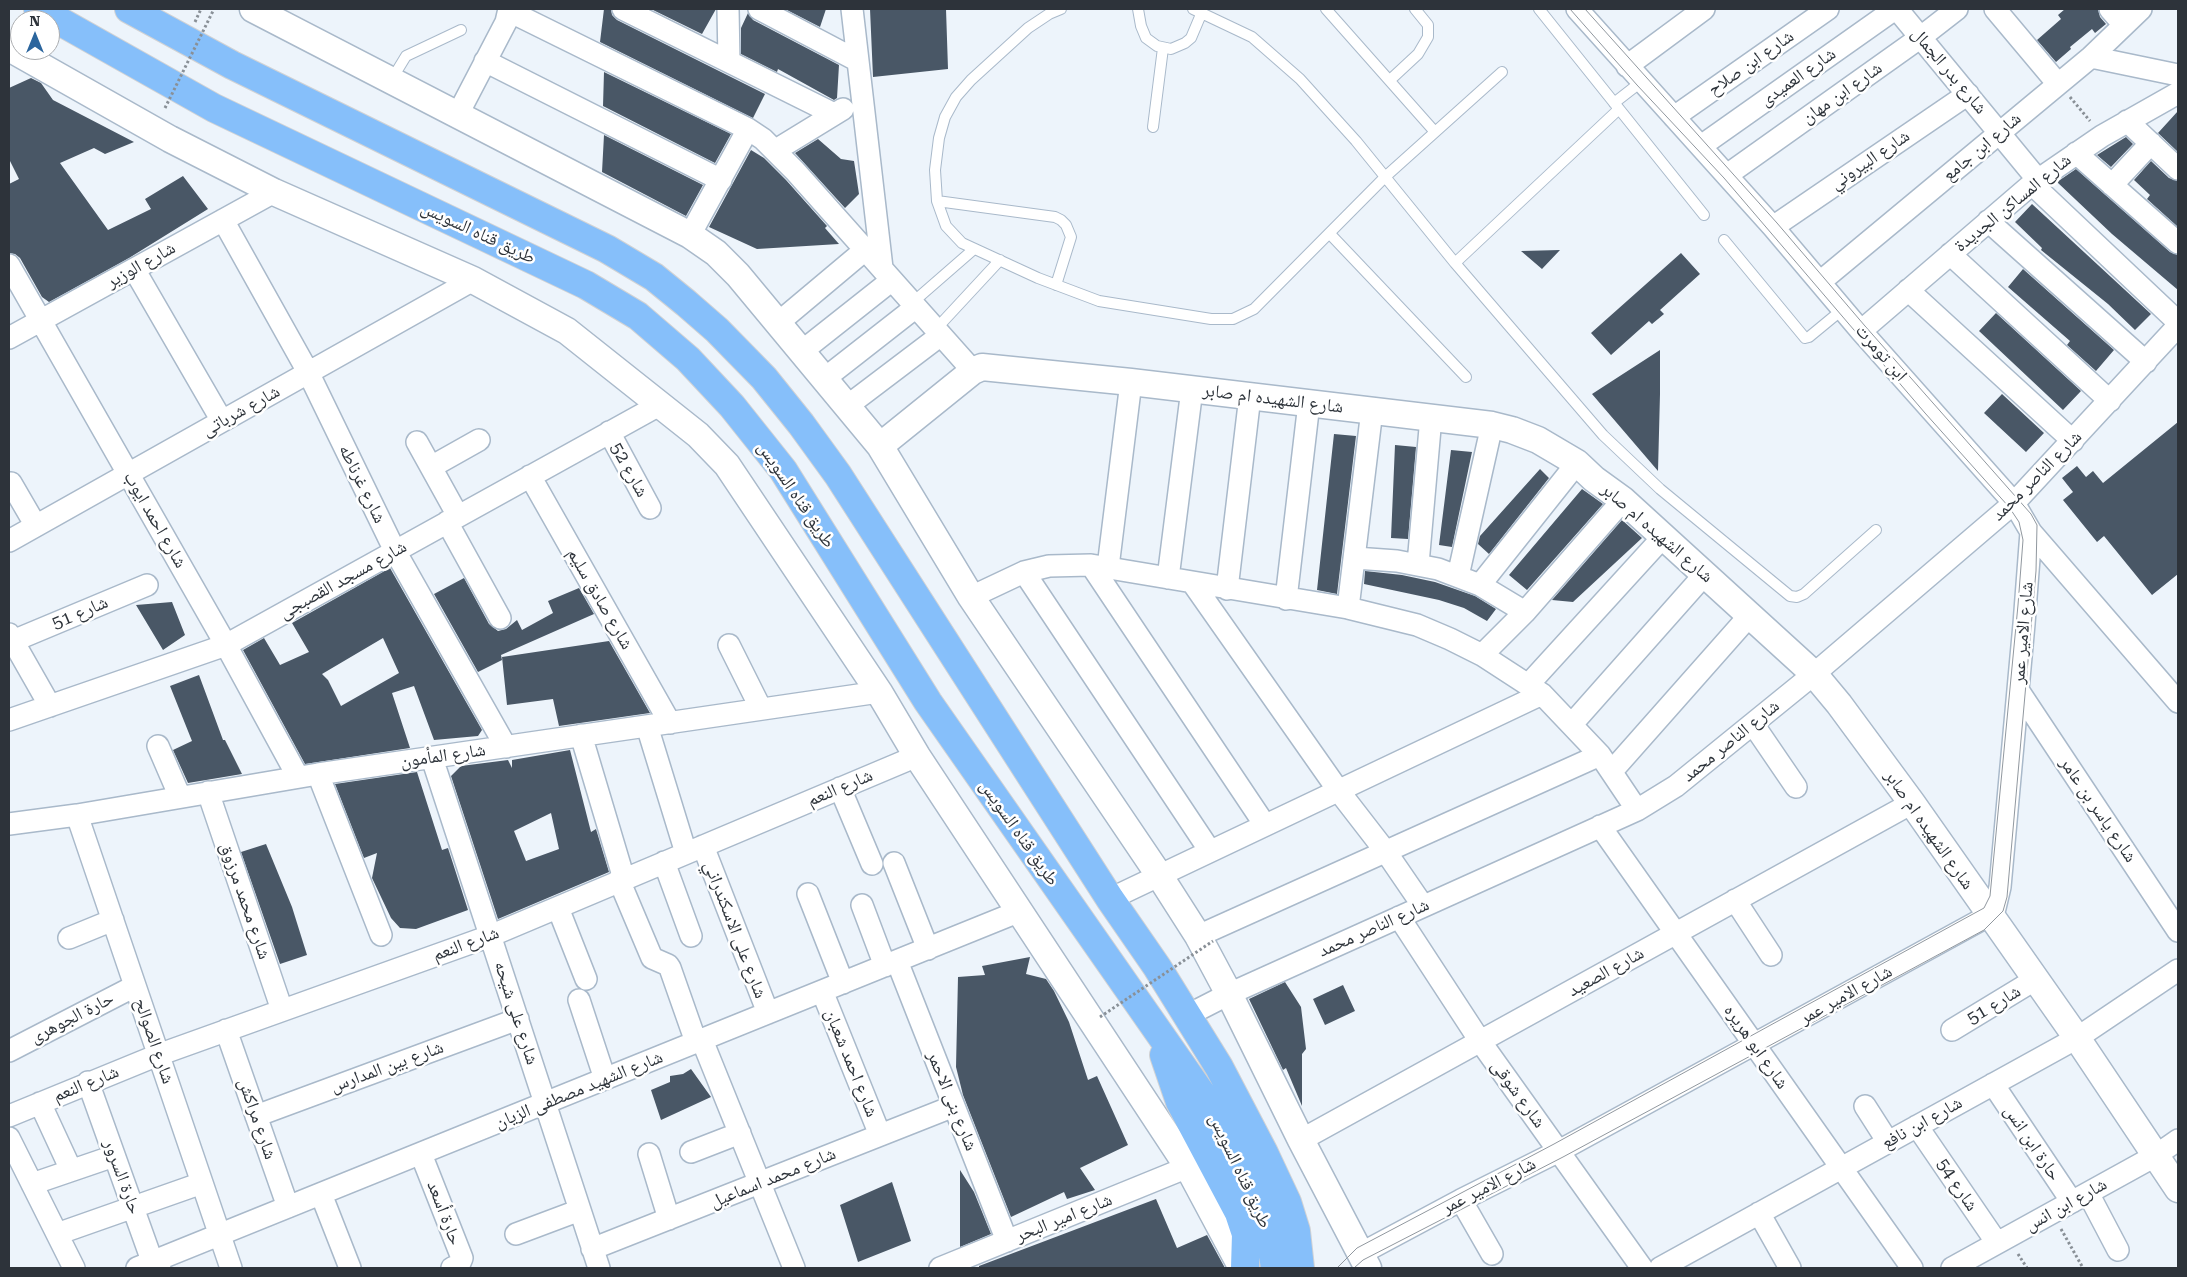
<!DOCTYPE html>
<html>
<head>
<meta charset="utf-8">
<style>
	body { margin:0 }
	#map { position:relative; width:2187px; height:1277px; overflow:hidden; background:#edf4fb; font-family:"Roboto Serif",serif }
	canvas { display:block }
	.frame { position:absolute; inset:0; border:10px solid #2d333a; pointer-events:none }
	.north { position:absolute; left:10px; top:10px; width:50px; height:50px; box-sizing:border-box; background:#fff; border:1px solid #abadb0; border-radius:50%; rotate:0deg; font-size:14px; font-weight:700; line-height:20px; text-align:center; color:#2d333a }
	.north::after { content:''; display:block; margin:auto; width:18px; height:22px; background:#2b659d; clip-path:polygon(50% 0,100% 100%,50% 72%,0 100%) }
</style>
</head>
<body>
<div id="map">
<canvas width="2187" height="1277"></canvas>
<div class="frame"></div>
<div class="north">N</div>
</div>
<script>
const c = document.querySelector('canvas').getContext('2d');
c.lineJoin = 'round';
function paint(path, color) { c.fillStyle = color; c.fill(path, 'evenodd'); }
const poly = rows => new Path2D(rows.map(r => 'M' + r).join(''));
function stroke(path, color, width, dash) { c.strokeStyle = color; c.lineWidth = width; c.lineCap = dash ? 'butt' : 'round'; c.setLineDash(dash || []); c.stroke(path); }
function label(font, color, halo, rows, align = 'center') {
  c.font = font + ' "Roboto Serif","Noto Naskh Arabic",serif'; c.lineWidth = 5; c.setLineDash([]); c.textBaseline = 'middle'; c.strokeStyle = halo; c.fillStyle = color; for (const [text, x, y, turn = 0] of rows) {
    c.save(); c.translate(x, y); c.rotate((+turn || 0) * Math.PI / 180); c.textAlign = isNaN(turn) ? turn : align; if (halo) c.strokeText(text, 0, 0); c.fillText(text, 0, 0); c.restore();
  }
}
paint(poly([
	[604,9,611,9,612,15,617,20,765,94,753,118,600,42],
	[651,9,716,9,702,34],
	[785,9,826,9,820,27],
	[870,9,946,9,948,69,873,77],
	[2065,9,2098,9,2100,17,2106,24,2095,33,2092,29,2070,47,2071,49,2056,62,2037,40,2061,19,2058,15],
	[748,13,753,20,839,65,837,98,834,100,778,69,777,72,741,54,741,28],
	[604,72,731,134,715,163,603,106],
	[31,78,41,83,53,100,134,142,105,154,94,148,60,163,108,230,151,209,145,199,183,176,208,209,129,258,49,302,42,297,20,258,15,254,9,253,9,184,19,179,9,159,9,88],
	[2178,111,2178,152,2158,133],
	[604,135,703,185,686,216,602,172],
	[2126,137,2133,144,2111,167,2097,155],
	[818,139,841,159,854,161,859,194,845,208,795,153],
	[751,150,764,158,786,180,827,226,825,228,839,244,757,249,709,227],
	[2151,161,2169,178,2178,181,2178,227,2147,199,2150,195,2134,180],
	[2076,169,2170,252,2178,255,2178,290,2112,234,2057,182],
	[2032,204,2151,314,2135,330,2108,304,2041,250,2042,248,2015,222],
	[1560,250,1542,269,1521,251],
	[1681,253,1700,274,1660,310,1664,314,1652,324,1649,321,1611,355,1591,333],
	[2023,269,2114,350,2096,371,2067,345,2070,341,2008,287],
	[1996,313,2081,391,2063,410,1979,331],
	[1660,350,1660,394,1658,471,1592,394],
	[2002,394,2044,433,2026,452,1984,413],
	[2178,422,2178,574,2152,595,2104,536,2097,542,2063,500,2073,492,2062,478,2077,466,2086,477,2093,471,2103,483],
	[1334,434,1356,436,1337,594,1317,590],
	[1395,445,1416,447,1408,539,1391,538],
	[1451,450,1472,452,1452,547,1439,545],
	[1540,469,1549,478,1489,554,1478,544,1480,536],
	[1582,489,1603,504,1527,590,1509,575],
	[1622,520,1642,538,1573,602,1552,600],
	[390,568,482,730,478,736,434,740,414,686,392,693,410,748,305,764,243,650,264,638,280,665,309,652,292,623],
	[383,638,399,673,341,706,328,680,322,674],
	[1365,571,1402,575,1435,582,1475,596,1496,609,1487,621,1464,608,1439,600,1364,584],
	[464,578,489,624,498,631,506,629,517,620,522,630,553,613,548,601,579,588,594,614,501,655,502,660,478,672,434,594],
	[172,602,185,635,163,650,136,605],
	[609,641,650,713,559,726,553,699,507,705,502,657],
	[199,675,223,740,225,740,242,774,188,783,173,750,192,741,170,686],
	[570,750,591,832,596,829,609,872,498,919,451,776,461,766,508,760,512,768,512,760],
	[551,813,559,849,526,861,514,831],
	[417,772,442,850,448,848,468,910,416,929,400,928,391,918,372,878,377,853,364,858,335,784],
	[266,844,292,907,307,955,280,964,241,852],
	[1030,957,1026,974,1046,979,1054,991,1069,1022,1088,1080,1097,1076,1128,1145,1080,1168,1095,1190,1067,1199,1064,1192,1011,1217,963,1095,956,1067,958,977,985,975,982,966],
	[1285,982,1301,1007,1306,1049,1302,1054,1302,1106,1286,1068,1283,1070,1249,999],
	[1343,985,1355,1011,1325,1025,1313,999],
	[691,1069,711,1097,661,1120,651,1090,670,1082,670,1076,683,1074],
	[960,1170,974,1192,991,1234,960,1247],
	[892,1182,911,1241,858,1262,840,1205],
	[1156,1199,1177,1248,1207,1235,1225,1268,979,1268,979,1266]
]), '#495766');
const service = poly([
	[1061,9,1049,14,1028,28,971,80,956,97,945,117,939,138,935,170,937,201,946,226,962,243,1038,278,1099,301,1211,319,1233,319,1254,309,1385,177,1502,72],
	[1138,9,1141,26,1146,38,1157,46,1171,49,1185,43,1191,38,1202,12],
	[1193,9,1252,37,1300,79,1356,141,1455,263,1603,435,1660,489,1790,596,1797,597,1804,594,1876,530],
	[1326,9,1435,132],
	[1539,9,1704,215],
	[392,79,406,56,461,30],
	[1390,80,1418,54,1428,37,1428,25,1415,9],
	[1614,103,1641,82],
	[1153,127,1163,48],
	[937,201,1055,217,1061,220,1066,225,1071,237,1056,285],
	[1330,234,1466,377],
	[1724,240,1805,338,1809,337,1843,309],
	[1455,263,1619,109],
	[912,303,974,249],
	[936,329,1000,260]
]);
const minor = poly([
	[623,9,834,114],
	[728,9,729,61],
	[759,9,858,61],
	[852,9,882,268],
	[1577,9,1773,227,1861,331,2014,503,2031,532,2178,702],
	[1897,9,2038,180],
	[1995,9,2058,84],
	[2110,9,2124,25],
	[509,11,748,129,763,139,795,171,973,371],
	[2091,57,2178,75],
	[485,61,721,180],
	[1627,66,1704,9],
	[458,114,506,22,509,9],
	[1674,117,1828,9],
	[2127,121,2178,169],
	[1701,146,1895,9],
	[776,150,843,109],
	[2076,153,2178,243],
	[1727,175,1921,37,1957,9],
	[2032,184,2178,322],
	[2112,185,2151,143],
	[223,220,308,372,395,551,506,747],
	[1988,221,2146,362],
	[1773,227,1968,94],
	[690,235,748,129],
	[1950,254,2110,401],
	[9,265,226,645,298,777],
	[134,269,222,421],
	[1820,282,2091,57,2141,9],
	[1908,290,2073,441],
	[778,323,865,250],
	[1861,331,2032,184,2102,136,2178,93],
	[9,338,274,192],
	[801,352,892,280],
	[824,379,916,307],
	[846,407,941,335],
	[609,432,650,508],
	[417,442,458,516],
	[431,467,479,440],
	[530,476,670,723],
	[11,483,36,526],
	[447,522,500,618],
	[9,541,473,280],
	[1355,558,1397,561,1438,569,1480,585,1525,612],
	[1418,564,1431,417],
	[1091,565,1265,825],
	[1108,567,1131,382],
	[1024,572,1210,851],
	[1458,576,1492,425],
	[1168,578,1192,389],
	[1192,582,1338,790,1386,852,1423,906],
	[1480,585,1577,463],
	[1227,589,1250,396],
	[971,597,1024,572,1049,566,1091,565,1348,608,1417,625,1450,639,1482,655,1542,694,1600,755,1637,810],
	[1286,599,1309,403],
	[1348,608,1372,410],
	[9,634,50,706],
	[13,641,147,585],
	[729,645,761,709],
	[1482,655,1525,612,1623,500],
	[1528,685,1663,537],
	[2018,690,2178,931],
	[9,720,226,645,661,404],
	[1572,724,1705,574],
	[1753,724,1796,787],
	[647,726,686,853],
	[581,735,624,879],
	[158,746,180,797],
	[432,758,599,1268],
	[1612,771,1750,615],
	[318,774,381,935],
	[840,788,872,864],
	[208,792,282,1010],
	[77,815,231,1268],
	[9,824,77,815,318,774,879,692],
	[1600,826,1912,1268],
	[703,846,768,1013],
	[664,862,691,936],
	[894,863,928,949],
	[619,880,652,958,668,965,670,968,696,1042],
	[808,894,843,983],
	[1110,899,1542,694],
	[1735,900,1771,955],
	[862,905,885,966],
	[558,908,586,979],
	[1399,917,1480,1041,1642,1268],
	[1198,936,1600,755],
	[69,938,113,920],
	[897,961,1007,1241],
	[822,991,880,1135],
	[579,1000,605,1079],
	[1188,1015,1229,994,1637,810,1676,786,1814,674,2014,503,2178,326],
	[226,1030,288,1207],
	[1952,1030,2036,979],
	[702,1040,794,1268],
	[9,1051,135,986],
	[88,1082,151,1258,160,1268],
	[1993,1084,2072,1202],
	[40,1103,71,1170],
	[1865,1106,1888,1142],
	[9,1116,158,1055,490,936,917,756],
	[256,1116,518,1019],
	[1917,1126,1997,1243],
	[9,1138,74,1268],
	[1301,1140,1912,803],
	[691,1152,740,1133],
	[421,1154,462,1258,459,1265,452,1268],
	[649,1154,669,1219],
	[32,1184,114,1156],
	[2088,1193,2118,1250],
	[321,1194,350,1268],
	[1461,1200,1492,1254],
	[1759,1213,1790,1268],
	[57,1234,202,1183],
	[516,1234,580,1210],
	[592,1249,954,1106],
	[1360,1254,1461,1200,1559,1151,1990,915,1995,908,2000,887,2024,624,2031,532],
	[137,1268,1020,911],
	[940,1268,1188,1167],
	[1660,1268,2077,1038,2178,970],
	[1952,1268,2155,1156,2178,1140]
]);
const tertiary = poly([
	[253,9,690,235,716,253,738,275,880,446,971,597,1159,875,1198,936,1229,994,1301,1140,1368,1268],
	[9,48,170,139,274,192,473,280,567,331,698,435,727,465,879,692,917,756,1188,1167,1242,1268],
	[880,446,973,371,982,367,1131,382,1492,425,1512,430,1538,440,1577,463,1594,479,1623,500,1814,674,1839,704,1912,803,2077,1038,2178,1189]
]);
const motorway = poly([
	[38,9,214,108,586,285,638,316,688,359,732,406,783,470,928,702,1208,1103,1243,1168,1261,1209,1270,1234,1275,1268],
	[129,9,232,65,607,249,654,277,686,303,717,330,764,378,801,424,838,475,1110,899,1157,967,1219,1067,1264,1153,1287,1202,1296,1231,1300,1268],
	[1164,1055,1180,1102,1239,1213,1246,1234,1245,1268]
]);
stroke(service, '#a9b9ca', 12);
stroke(minor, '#a9b9ca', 24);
stroke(tertiary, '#a9b9ca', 29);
stroke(motorway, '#d1d2d4', 30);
stroke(poly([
	[195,22,201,9],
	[2070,97,2090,121],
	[2061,1229,2083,1268],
	[2018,1254,2027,1268]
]), '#899097', 3, [2.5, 2.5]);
stroke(service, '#fff', 10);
stroke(minor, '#fff', 21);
stroke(tertiary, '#fff', 26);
stroke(motorway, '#86bffa', 28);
stroke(poly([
	[1337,1268,1357,1248,1554,1144,1962,920,1984,908,1990,896,2018,605,2023,540,2019,522,2009,507,1925,413,1724,178,1637,85,1570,9],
	[1354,1268,1363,1260,1563,1157,1984,930,2003,911,2007,897,2036,571,2037,525,2031,514,1865,326,1777,223,1585,9]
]), '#91989f', 1);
stroke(poly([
	[165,108,214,9],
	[1100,1017,1213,941]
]), '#899097', 3, [2.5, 2.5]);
label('18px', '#2d333a', '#fff', [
	["شارع ابن صلاح",1751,63,-35],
	["شارع بدر الجمال",1949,71,50],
	["شارع العميدى",1798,77,-35],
	["شارع ابن مهان",1842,93,-35],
	["شارع ابن جامع",1982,147,-40],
	["شارع البيروني",1870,160,-34],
	["شارع المساكن الجديدة",2013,203,-39],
	["طريق قناه السويس",478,233,25],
	["شارع الوزير",141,265,-29],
	["ابن تومرت",1881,353,49],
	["شارع الشهيده ام صابر",1273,399,7],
	["شارع شرباتى",241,411,-29],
	["شارع 52",629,470,61],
	["شارع الناصر محمد",2037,476,-45],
	["شارع غرناطه",362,484,64],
	["طريق قناه السويس",796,495,56],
	["شارع احمد ايوب",155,520,60],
	["شارع الشهيده ام صابر",1657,533,41],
	["شارع مسجد القصبجى",343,580,-29],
	["شارع صادق سليم",600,599,60],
	["شارع 51",80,613,-23],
	["شارع الامير عمر",2023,633,-85],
	["شارع الناصر محمد",1731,741,-39],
	["شارع المأمون",443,756,-8],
	["شارع النعم",840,788,-23],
	["شارع ياسر بن عامر",2098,810,56],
	["شارع الشهيده ام صابر",1929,830,55],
	["طريق قناه السويس",1019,833,55],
	["شارع محمد مرزوق",245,901,71],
	["شارع الناصر محمد",1374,928,-24],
	["شارع على الاسكندراني",735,930,69],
	["شارع النعم",466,944,-20],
	["شارع الصعيد",1606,972,-29],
	["شارع الامير عمر",1846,995,-29],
	["شارع 51",1994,1005,-31],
	["شارع على شيحه",516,1013,72],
	["حارة الجوهرى",72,1018,-27],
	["شارع الصوالح",154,1041,71],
	["شارع ابو هريره",1756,1047,55],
	["شارع احمد شعبان",851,1063,68],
	["شارع بين المدارس",387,1067,-20],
	["شارع النعم",86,1084,-22],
	["شارع الشهيد مصطفى الزيان",579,1090,-22],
	["شارع شوقى",1518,1094,54],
	["شارع بنى الاحمر",952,1101,68],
	["شارع مراكش",257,1119,71],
	["شارع ابن نافع",1922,1123,-29],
	["حارة ابن انس",2032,1143,56],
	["طريق قناه السويس",1240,1171,65],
	["حارة السرور",122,1177,70],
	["شارع محمد اسماعيل",773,1178,-22],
	["شارع 54",1957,1185,56],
	["شارع الامير عمر",1489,1186,-27],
	["شارع ابن انس",2066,1205,-29],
	["حارة أسعد",444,1213,69],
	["شارع امير البحر",1064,1218,-22]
]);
</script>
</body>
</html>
